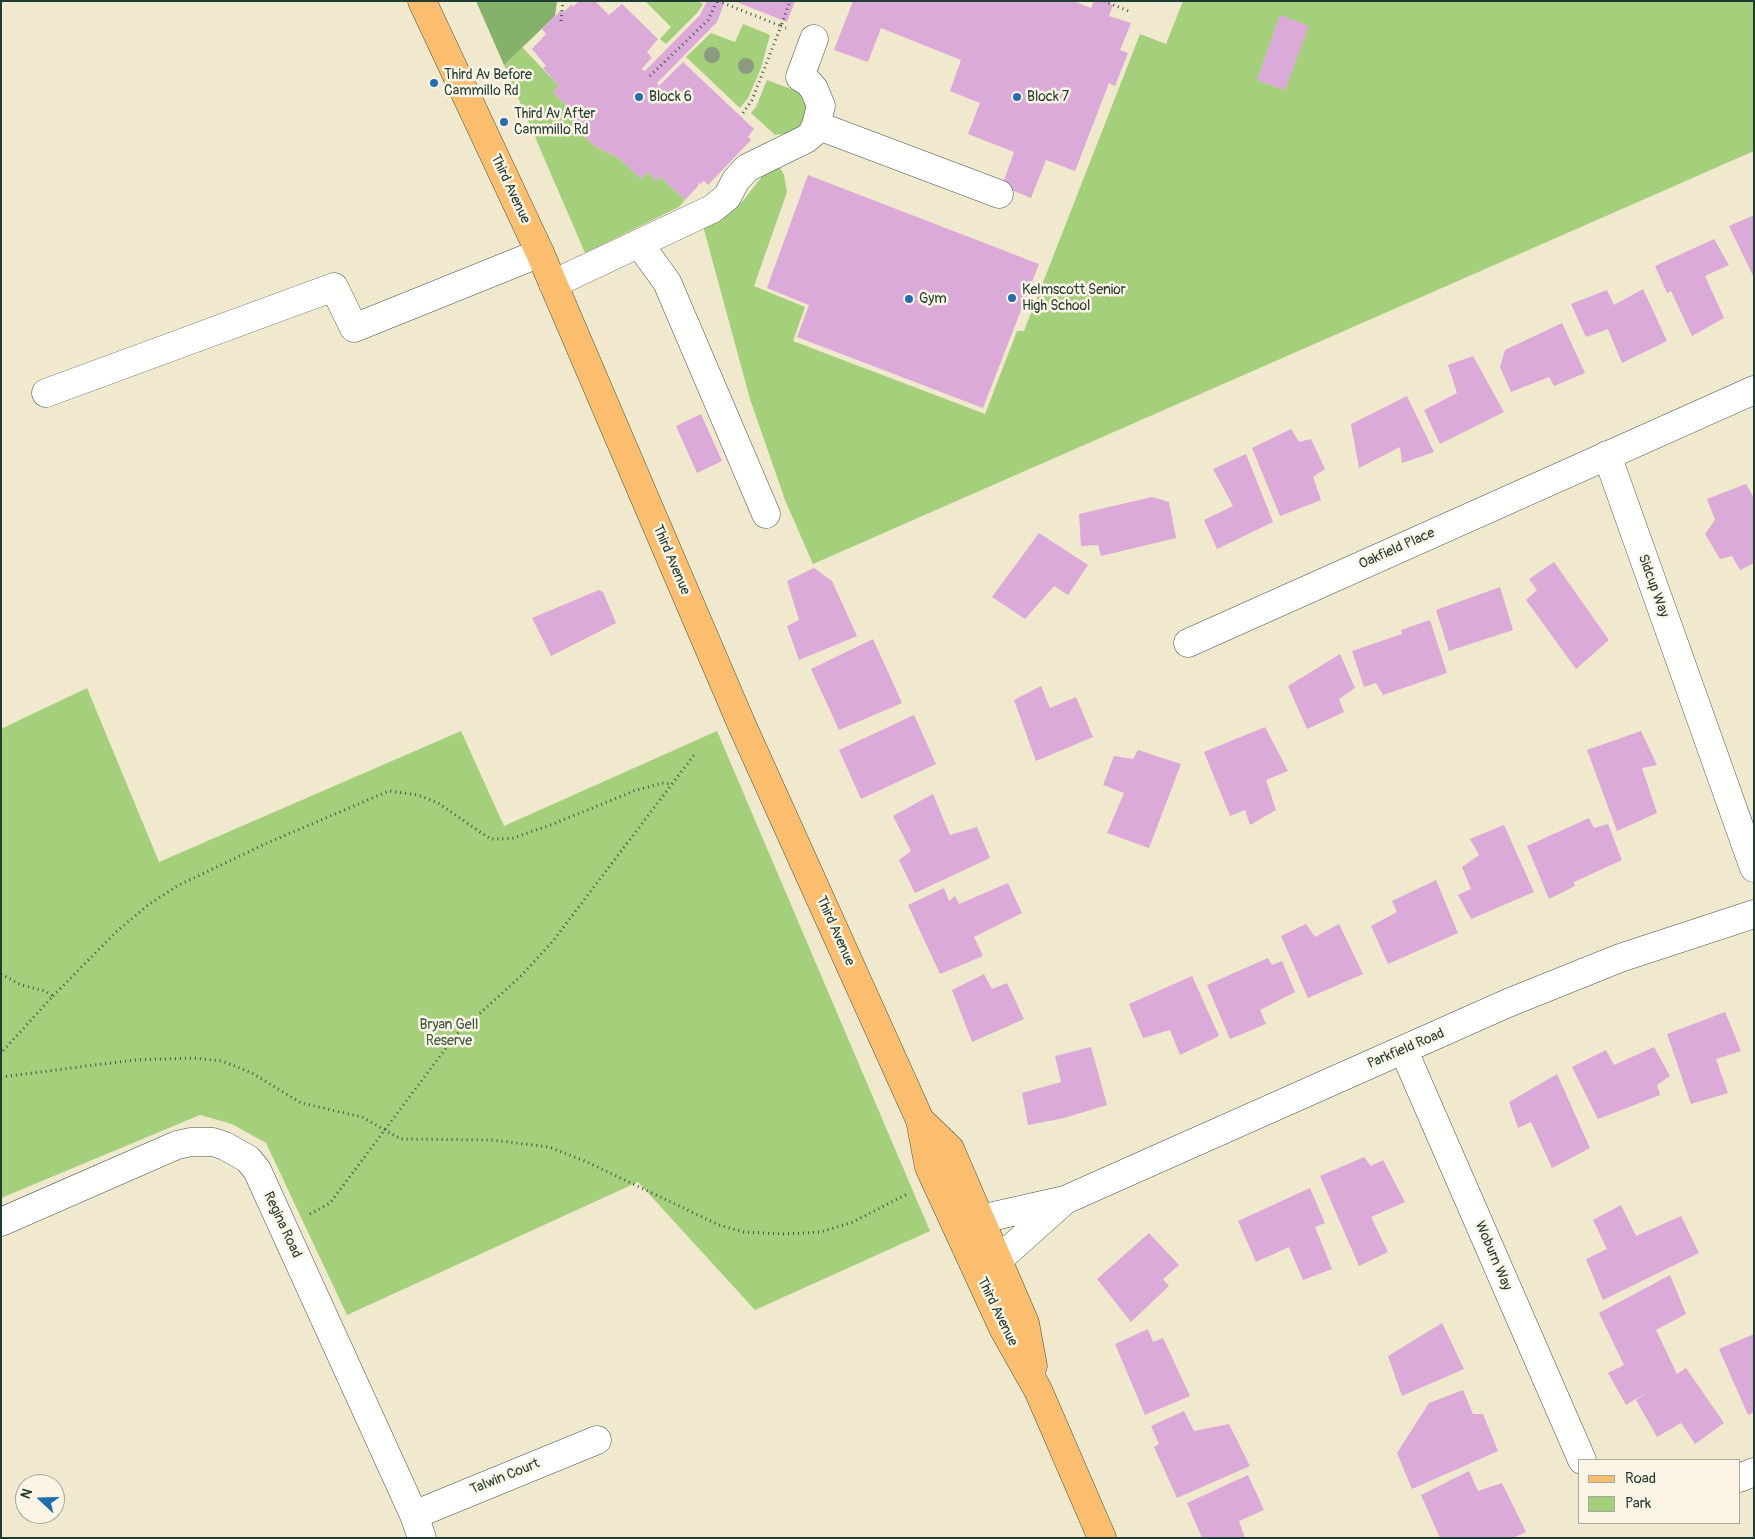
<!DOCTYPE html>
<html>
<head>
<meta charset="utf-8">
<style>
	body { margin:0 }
	#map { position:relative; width:1755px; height:1539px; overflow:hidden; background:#f0e9cd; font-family:Pangolin,sans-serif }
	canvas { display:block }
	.frame { position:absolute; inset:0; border:2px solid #1f3d34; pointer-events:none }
	.legend { position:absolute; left:1578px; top:1459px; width:162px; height:65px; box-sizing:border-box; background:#fcf5e5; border:1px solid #a4ab9e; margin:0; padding:6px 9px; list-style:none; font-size:15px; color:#1f3d34 }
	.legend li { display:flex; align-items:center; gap:10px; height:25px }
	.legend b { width:25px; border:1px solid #a4ab9e }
	.north { position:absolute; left:15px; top:1474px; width:50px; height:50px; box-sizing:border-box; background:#fcf5e5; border:1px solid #a4ab9e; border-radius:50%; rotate:291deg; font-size:14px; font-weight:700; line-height:20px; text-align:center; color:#1f3d34 }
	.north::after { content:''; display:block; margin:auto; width:18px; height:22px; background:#1f6fb2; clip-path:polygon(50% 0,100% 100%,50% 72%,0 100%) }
</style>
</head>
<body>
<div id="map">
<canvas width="1755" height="1539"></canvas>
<div class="frame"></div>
<ul class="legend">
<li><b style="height:6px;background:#fbbd6e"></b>Road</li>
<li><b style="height:14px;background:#a5d07b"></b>Park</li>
</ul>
<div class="north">N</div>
</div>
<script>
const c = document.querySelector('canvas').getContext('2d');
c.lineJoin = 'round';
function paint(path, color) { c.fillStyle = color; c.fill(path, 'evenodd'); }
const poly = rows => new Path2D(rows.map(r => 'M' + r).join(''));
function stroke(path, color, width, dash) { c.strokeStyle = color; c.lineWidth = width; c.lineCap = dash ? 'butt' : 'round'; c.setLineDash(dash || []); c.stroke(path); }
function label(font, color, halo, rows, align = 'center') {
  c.font = font + ' Pangolin,sans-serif'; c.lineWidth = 5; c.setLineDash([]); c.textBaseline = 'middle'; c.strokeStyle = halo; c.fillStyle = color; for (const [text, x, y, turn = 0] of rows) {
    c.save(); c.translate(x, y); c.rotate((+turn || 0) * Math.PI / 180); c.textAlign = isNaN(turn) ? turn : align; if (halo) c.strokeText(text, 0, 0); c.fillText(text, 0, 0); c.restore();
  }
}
paint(poly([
	[645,1,697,1,703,4,697,13,666,44,660,39,671,27],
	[1183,1,1754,1,1754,151,813,564,785,500,750,399,703,226,718,221,742,202,764,174,779,166,784,175,787,192,754,286,805,307,793,341,985,414,1017,331,1024,331,1140,34,1166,44],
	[1280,16,1285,90,1257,80],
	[743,24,770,35,761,68,748,98,740,108,686,57,711,33,735,42],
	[522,47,559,86,553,92,566,105,572,121,583,135,598,148,619,158,641,179,648,172,655,180,660,176,685,200,679,207,585,253,504,65],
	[767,80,799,92,808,103,805,124,790,133,775,135,751,113,756,107],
	[87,688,159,862,461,731,504,826,717,731,930,1231,755,1310,638,1182,347,1315,266,1143,232,1124,200,1115,1,1198,1,729]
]), '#a5d07b');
paint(poly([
	[476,1,557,1,555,16,504,65]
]), '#84b26b');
paint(poly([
	[579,1,595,1,609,15,622,4,658,39,647,52,652,58,641,69,645,71,700,15,707,1,725,1,717,22,657,83,659,86,683,62,754,129,748,137,751,140,708,185,704,181,700,184,698,182,698,186,685,200,660,176,656,181,648,172,641,179,619,158,598,148,588,140,572,121,566,105,553,92,559,86,543,68,546,66,532,49,546,34,542,29,561,10,564,12,572,4,573,7],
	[734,1,795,1,787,22],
	[853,1,1073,1,1091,8,1094,1,1105,1,1113,5,1109,16,1131,23,1120,50,1128,53,1115,86,1109,83,1075,171,1046,160,1031,198,1002,186,1014,152,968,134,980,103,950,91,961,60,881,28,868,62,834,50],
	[1280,15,1309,26,1285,90,1257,80],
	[808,175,1039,264,983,408,797,337,809,305,767,288],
	[1754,215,1754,278,1729,226],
	[1714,239,1729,265,1705,276,1724,318,1692,336,1671,291,1667,293,1655,266],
	[1643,289,1667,341,1622,363,1608,329,1586,337,1571,304,1607,290,1614,305],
	[1562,323,1585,373,1554,386,1549,377,1511,392,1500,367,1505,350],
	[1473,356,1504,412,1440,444,1424,410,1457,393,1448,365],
	[1407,396,1434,452,1402,463,1400,447,1359,468,1351,424],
	[701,414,722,461,697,473,676,426],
	[1291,429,1299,442,1311,439,1325,469,1313,477,1321,500,1280,516,1252,448],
	[1246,454,1273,522,1217,549,1204,520,1233,506,1213,469],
	[1746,484,1754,498,1754,563,1740,570,1732,556,1720,559,1705,534,1715,520,1707,499],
	[1152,497,1169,502,1176,538,1101,556,1098,545,1081,546,1079,514],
	[1039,533,1088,565,1068,595,1054,586,1025,619,992,597],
	[1554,562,1609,640,1576,669,1526,600,1537,590,1529,579],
	[814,568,832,581,857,636,799,660,787,626,799,620,787,581],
	[1500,587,1513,630,1449,651,1436,610],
	[599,590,603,592,616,623,551,656,532,618],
	[1430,620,1447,673,1383,695,1376,683,1364,687,1352,651,1402,634,1401,630],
	[873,639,902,703,839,730,811,669],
	[1340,654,1355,688,1339,699,1344,712,1307,729,1288,686],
	[1041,686,1050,708,1076,697,1093,737,1036,761,1014,700],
	[914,715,936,764,861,799,839,750],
	[1265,727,1288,771,1266,780,1276,810,1250,825,1245,810,1230,816,1204,752],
	[1641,731,1657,765,1642,768,1657,813,1617,831,1587,750],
	[1138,750,1181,764,1149,848,1107,833,1124,793,1103,785,1114,756,1133,759],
	[933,794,950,835,977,827,990,858,915,893,899,860,911,851,893,816],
	[1589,818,1594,828,1608,824,1622,860,1574,882,1575,886,1549,899,1527,846],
	[1504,825,1534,892,1471,919,1458,895,1471,889,1462,867,1479,855,1470,839],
	[1436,880,1458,933,1388,964,1371,926,1397,912,1392,901],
	[1008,883,1022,913,974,937,983,956,940,974,908,905,944,888,949,901,955,896,959,904],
	[1306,924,1315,937,1339,924,1363,974,1308,998,1281,936],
	[1268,958,1272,965,1282,961,1295,992,1260,1010,1266,1024,1230,1039,1207,985],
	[984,974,992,989,1007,983,1024,1019,972,1042,952,990],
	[1192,976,1219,1036,1180,1055,1170,1030,1143,1038,1129,1004],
	[1725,1012,1741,1051,1716,1059,1728,1093,1691,1104,1667,1034],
	[1091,1047,1107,1105,1064,1118,1028,1125,1022,1093,1061,1082,1055,1056],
	[1654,1047,1670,1076,1657,1085,1660,1095,1598,1119,1572,1067,1606,1050,1614,1065],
	[1557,1074,1590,1148,1552,1168,1531,1122,1518,1128,1509,1102],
	[1364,1157,1371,1166,1383,1160,1405,1202,1371,1217,1388,1252,1359,1266,1320,1176],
	[1310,1188,1325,1223,1315,1227,1332,1269,1303,1280,1289,1247,1256,1262,1238,1221],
	[1621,1205,1636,1236,1681,1216,1699,1253,1603,1300,1586,1259,1607,1249,1593,1220],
	[1149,1233,1179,1265,1163,1279,1169,1286,1131,1322,1097,1279],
	[1670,1275,1686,1314,1656,1330,1677,1374,1686,1368,1724,1423,1695,1444,1681,1423,1657,1437,1636,1400,1649,1391,1626,1405,1608,1373,1624,1365,1599,1313],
	[1442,1323,1464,1369,1402,1396,1388,1356],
	[1148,1329,1153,1342,1163,1338,1190,1396,1145,1415,1115,1344],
	[1754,1334,1754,1412,1748,1415,1719,1349],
	[1463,1390,1473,1414,1483,1414,1498,1451,1412,1489,1397,1453,1429,1403],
	[1184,1411,1194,1431,1229,1424,1250,1466,1177,1498,1154,1447,1159,1444,1151,1426],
	[1469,1471,1478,1491,1502,1483,1526,1532,1513,1538,1440,1538,1421,1495],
	[1248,1475,1264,1510,1239,1521,1245,1538,1202,1538,1187,1503]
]), '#dcaad9');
const minor = poly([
	[816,125,999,194],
	[640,245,667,282,766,514],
	[553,284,712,209,727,197,736,180,747,168,806,139,812,134,816,125,821,106,814,89,808,82,800,77,814,39],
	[46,393,334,287,354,328,540,253],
	[1607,455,1754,868],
	[1188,643,1754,390],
	[1404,1051,1582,1460],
	[1,1222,177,1145,191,1142,213,1142,225,1146,248,1159,257,1170,414,1515,422,1538],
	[960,1231,981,1219,1065,1200,1508,1003,1620,958,1754,914],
	[977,1269,998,1260,1064,1201],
	[1739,1478,1754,1472],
	[414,1515,597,1440]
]);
const major = poly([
	[422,1,540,253,741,723,920,1120,929,1167,1003,1328,1038,1390,1102,1538],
	[920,1120,950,1149,1025,1323,1033,1366]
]);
stroke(minor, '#3e574b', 29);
stroke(major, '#3e574b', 29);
stroke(poly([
	[718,1,781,26,790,1],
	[1104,1,1131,12],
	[561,21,563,1],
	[650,76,708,20,717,1],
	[743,113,752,100,781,26,786,28],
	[515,131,522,128],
	[1,974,21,985,45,991,53,996,1,1053],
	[53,996,116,932,148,905,177,886,267,843,389,791,418,795,438,803,483,834,491,839,499,839,513,838,553,824,634,791,662,783,671,784],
	[1,1077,134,1060,194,1058,222,1061,252,1073,301,1103,362,1117,401,1139,492,1140,549,1147,587,1162,719,1225,744,1232,784,1234,821,1232,853,1222,909,1193],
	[310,1214,330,1203,455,1036,522,975,553,941,694,755]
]), '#3e574b', 3, [1, 4]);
stroke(minor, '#fff', 28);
stroke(major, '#fbbd6e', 28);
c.fillStyle = '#8c9a81';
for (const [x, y] of [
	[712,55],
	[746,66]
]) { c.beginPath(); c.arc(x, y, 8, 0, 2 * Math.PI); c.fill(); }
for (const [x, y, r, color] of [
	[434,83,5,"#1f6fb2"],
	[639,97,5,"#1f6fb2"],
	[1017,97,5,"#1f6fb2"],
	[504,122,5,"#1f6fb2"],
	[1012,298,5,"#1f6fb2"],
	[909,299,5,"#1f6fb2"]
]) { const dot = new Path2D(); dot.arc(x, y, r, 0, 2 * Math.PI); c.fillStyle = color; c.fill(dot); stroke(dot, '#fcf5e5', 2); }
label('14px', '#1f3d34', '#fcf5e5', [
	["Third Av Before",444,75],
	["Cammillo Rd",444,91],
	["Block 6",649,97],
	["Block 7",1027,97],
	["Third Av After",514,114],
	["Cammillo Rd",514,130],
	["Kelmscott Senior",1022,290],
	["High School",1022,306],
	["Gym",919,299]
], 'left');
label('14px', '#1f3d34', '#fcf5e5', [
	["Third Avenue",510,189,65],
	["Oakfield Place",1397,549,-24],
	["Third Avenue",671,560,67],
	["Sidcup Way",1653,586,70],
	["Third Avenue",835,931,66],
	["Parkfield Road",1406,1049,-23],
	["Regina Road",282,1225,65],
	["Woburn Way",1493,1256,67],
	["Third Avenue",997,1312,64],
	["Talwin Court",505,1477,-22]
]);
label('14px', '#3a5a42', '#fcf5e5', [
	["Bryan Gell",449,1025],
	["Reserve",449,1041]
]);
</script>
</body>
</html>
